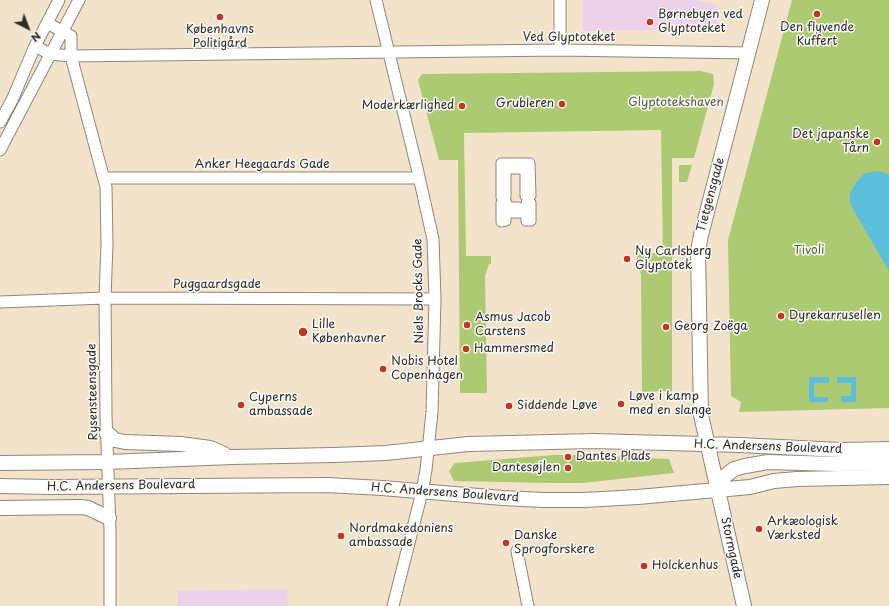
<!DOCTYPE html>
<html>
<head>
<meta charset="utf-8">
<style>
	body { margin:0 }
	#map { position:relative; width:889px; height:606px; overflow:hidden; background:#f4e3cb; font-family:"Playpen Sans",sans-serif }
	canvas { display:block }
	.north { position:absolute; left:8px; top:8px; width:40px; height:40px; -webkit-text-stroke:3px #fdfcf7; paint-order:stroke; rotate:138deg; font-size:11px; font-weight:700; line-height:16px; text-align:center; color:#2b2b2b }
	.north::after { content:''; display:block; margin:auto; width:14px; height:18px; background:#2b2b2b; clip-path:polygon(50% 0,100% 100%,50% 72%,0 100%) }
</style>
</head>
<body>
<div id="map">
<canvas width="889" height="606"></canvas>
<div class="north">N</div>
</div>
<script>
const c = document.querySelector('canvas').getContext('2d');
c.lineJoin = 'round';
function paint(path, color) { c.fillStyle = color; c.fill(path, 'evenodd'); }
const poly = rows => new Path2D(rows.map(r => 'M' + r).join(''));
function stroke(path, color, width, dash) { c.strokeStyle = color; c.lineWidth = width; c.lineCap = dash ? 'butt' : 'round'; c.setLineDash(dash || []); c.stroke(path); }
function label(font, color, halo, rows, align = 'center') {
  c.font = font + ' "Playpen Sans",sans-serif'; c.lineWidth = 3; c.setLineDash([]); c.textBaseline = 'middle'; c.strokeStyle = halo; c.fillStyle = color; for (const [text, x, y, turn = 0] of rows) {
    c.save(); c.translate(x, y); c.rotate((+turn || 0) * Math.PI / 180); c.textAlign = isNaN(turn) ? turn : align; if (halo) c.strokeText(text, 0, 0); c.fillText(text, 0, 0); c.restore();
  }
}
paint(poly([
	[583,0,696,0,717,5,717,29,583,31],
	[287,589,288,606,178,606,178,591]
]), '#edd0e9');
paint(poly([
	[792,0,889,0,889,408,739,412,741,402,731,396,728,240],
	[701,71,713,74,714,84,694,158,672,158,672,391,642,392,641,276,639,263,637,263,637,254,663,253,661,130,464,133,466,256,491,256,491,264,489,264,485,276,487,393,460,393,458,160,439,160,418,80,422,74],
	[679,165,692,165,687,182,679,182],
	[553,455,585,455,669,459,674,473,582,483,552,483,454,481,449,471,455,463]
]), '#abca71');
paint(poly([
	[875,171,885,173,889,175,889,271,854,211,850,202,850,193,857,181,864,174],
	[809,377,829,377,829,383,814,383,814,397,828,397,828,402,809,402],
	[837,377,856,377,856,402,841,402,841,396,851,396,851,383,837,383]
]), '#5dbedb');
const pedestrian = poly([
	[501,163,530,163,531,196,525,196,525,169,506,169,506,197,501,197,501,163],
	[501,203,507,203,507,210,513,210,513,207,518,207,518,210,526,210,526,203,531,203,531,221,526,221,526,213,506,213,506,221,501,222,501,203]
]);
const minor = poly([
	[376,0,417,168,433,239,435,299,432,412,426,470,422,492,393,606],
	[560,0,560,50],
	[47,23,71,36,71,56,106,187,107,244,105,298,106,415,110,530,110,606],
	[35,46,50,54,71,56,560,50,749,53],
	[0,122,12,100,35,46,59,0],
	[0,150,79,0],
	[105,178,419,178],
	[0,302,105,298,435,299],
	[517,551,528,606]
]);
const tertiary = poly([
	[106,432,115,440,125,442,181,444,210,448,224,454],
	[0,463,108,462,232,457,334,455,386,453,468,444,593,441,740,445,841,450,889,449],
	[0,486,50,487,327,485,382,488,503,498,543,500,584,500,638,497,750,487,774,481,797,479,889,477],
	[718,490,724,477,734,469,745,466,768,462,836,464,889,463],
	[0,508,81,507,88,508,109,518],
	[744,606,701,415,698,251,701,235,762,0]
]);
stroke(pedestrian, '#90877b', 11);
stroke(minor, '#90877b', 13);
stroke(tertiary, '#90877b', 16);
stroke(pedestrian, '#fff', 9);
stroke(minor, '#fff', 11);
stroke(tertiary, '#fff', 14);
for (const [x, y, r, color] of [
	[817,14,4,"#c8321e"],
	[220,17,4,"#c8321e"],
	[650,22,4,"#c8321e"],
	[562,104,4,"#c8321e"],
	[462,106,4,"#c8321e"],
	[877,142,4,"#c8321e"],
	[627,259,4,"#c8321e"],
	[781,316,4,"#c8321e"],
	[467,325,4,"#c8321e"],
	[666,327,4,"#c8321e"],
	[303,332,5,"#c8321e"],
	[466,349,4,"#c8321e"],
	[383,369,4,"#c8321e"],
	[621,404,4,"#c8321e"],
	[241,405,4,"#c8321e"],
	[509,406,4,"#c8321e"],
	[568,457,4,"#c8321e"],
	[568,468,4,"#c8321e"],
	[759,529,4,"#c8321e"],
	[341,536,4,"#c8321e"],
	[506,543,4,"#c8321e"],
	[644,566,4,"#c8321e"]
]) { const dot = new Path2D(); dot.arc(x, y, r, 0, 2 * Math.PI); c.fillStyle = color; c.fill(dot); stroke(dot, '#fdfcf7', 1.5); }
label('12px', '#2b2b2b', '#fdfcf7', [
	["Børnebyen ved",658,15],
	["Glyptoteket",658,29],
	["Den flyvende",817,28,"center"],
	["Kuffert",817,42,"center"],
	["Københavns",220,30,"center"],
	["Politigård",220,44,"center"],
	["Grubleren",554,104,"right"],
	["Moderkærlighed",454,106,"right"],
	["Det japanske",869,135,"right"],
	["Tårn",869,149,"right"],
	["Ny Carlsberg",635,252],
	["Glyptotek",635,266],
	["Dyrekarrusellen",789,316],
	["Asmus Jacob",475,318],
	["Carstens",475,332],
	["Lille",312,325],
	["Københavner",312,339],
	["Georg Zoëga",674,327],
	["Hammersmed",474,349],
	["Nobis Hotel",391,362],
	["Copenhagen",391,376],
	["Løve i kamp",629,397],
	["med en slange",629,411],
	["Cyperns",249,398],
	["ambassade",249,412],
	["Siddende Løve",517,406],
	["Dantes Plads",576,457],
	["Dantesøjlen",560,468,"right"],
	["Arkæologisk",767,522],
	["Værksted",767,536],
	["Nordmakedoniens",349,529],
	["ambassade",349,543],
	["Danske",514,536],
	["Sprogforskere",514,550],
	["Holckenhus",652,566]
], 'left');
label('12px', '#2b2b2b', '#fdfcf7', [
	["Ved Glyptoteket",569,38],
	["Anker Heegaards Gade",262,165],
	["Tietgensgade",711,195,-75],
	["Puggaardsgade",217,285],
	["Niels Brocks Gade",419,291,-91],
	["Rysensteensgade",93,392,-91],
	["H.C. Andersens Boulevard",768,447,2],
	["H.C. Andersens Boulevard",121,486,-1],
	["H.C. Andersens Boulevard",445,493,4],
	["Stormgade",731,548,78]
]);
label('12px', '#515b40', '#fdfcf7', [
	["Glyptotekshaven",676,103],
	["Tivoli",809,251]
]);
</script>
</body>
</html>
